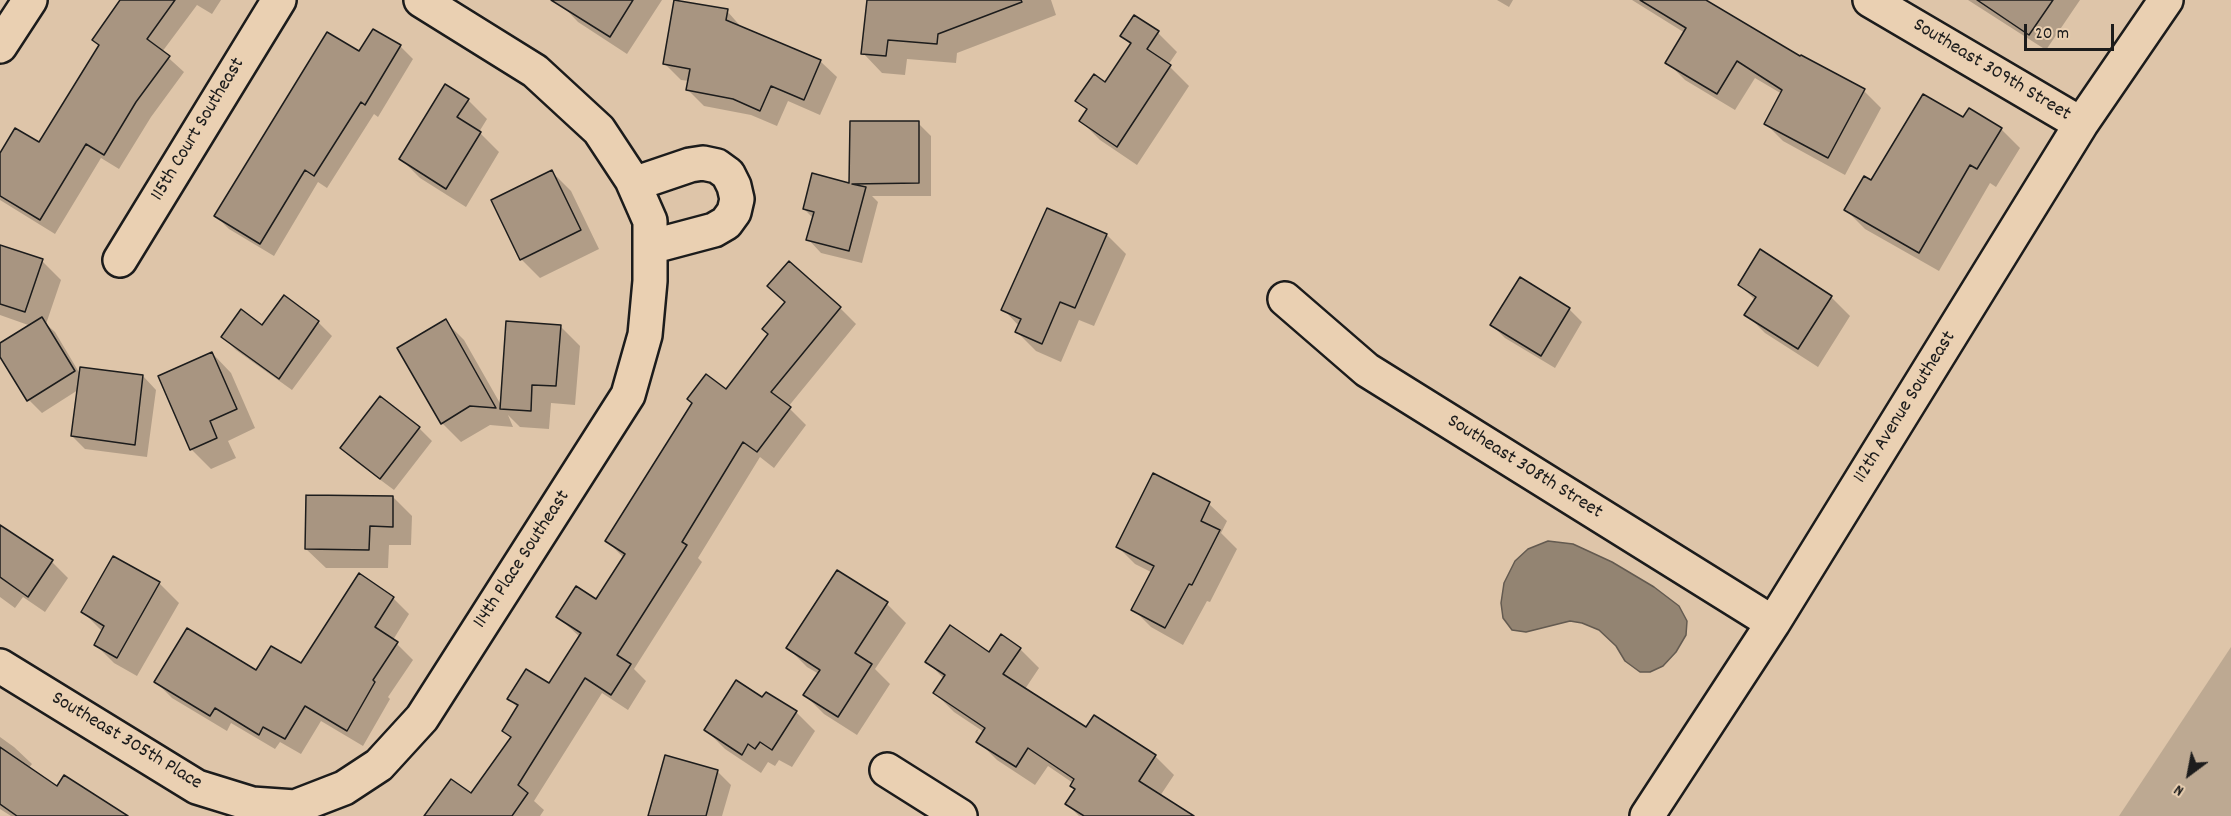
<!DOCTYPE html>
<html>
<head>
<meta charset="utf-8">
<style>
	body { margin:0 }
	#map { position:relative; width:2231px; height:816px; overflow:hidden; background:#dec5a9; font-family:Dekko,sans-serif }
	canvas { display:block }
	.north { position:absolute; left:2159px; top:744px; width:60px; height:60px; -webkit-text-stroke:4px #ead0b2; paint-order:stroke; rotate:212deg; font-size:16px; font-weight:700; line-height:24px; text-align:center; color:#1c1c1c }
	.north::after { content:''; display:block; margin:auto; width:21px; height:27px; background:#1c1c1c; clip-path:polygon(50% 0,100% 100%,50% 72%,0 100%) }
	.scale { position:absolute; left:2024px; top:24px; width:90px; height:27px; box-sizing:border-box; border:3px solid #1c1c1c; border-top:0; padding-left:8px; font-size:18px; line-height:21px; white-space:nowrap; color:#1c1c1c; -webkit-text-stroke:4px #ead0b2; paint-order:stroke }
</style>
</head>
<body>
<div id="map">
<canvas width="2231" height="816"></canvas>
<div class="north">N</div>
<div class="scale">20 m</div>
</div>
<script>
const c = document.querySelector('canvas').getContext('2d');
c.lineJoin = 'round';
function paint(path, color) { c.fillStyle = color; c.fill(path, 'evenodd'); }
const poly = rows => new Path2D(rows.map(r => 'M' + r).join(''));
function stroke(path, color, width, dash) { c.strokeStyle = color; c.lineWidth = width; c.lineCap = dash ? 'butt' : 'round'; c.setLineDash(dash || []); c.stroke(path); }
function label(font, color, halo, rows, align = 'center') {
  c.font = font + ' Dekko,sans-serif'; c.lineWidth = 4.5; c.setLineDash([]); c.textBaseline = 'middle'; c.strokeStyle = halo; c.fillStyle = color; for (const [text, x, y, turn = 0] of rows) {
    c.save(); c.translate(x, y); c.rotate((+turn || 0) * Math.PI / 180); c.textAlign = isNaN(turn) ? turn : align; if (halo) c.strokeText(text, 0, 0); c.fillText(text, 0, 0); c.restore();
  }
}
paint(poly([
	[2231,647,2231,816,2119,816]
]), '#bda992');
const water = poly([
	[1548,541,1573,544,1612,562,1654,587,1679,606,1687,621,1686,635,1676,652,1663,666,1650,672,1640,672,1625,661,1616,646,1599,630,1582,623,1570,621,1526,632,1512,630,1503,618,1501,603,1504,583,1515,561,1528,549,1548,541]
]);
paint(water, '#938472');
stroke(water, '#635a50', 1.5);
paint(poly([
	[122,0,221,0,212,14,197,5,162,52,184,72,151,117,119,169,101,158,55,234,0,200,0,156,39,144,100,46],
	[557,0,662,0,627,54,578,22],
	[868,0,1051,0,1056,15,957,53,956,63,907,59,905,75,882,73,863,53],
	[1497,0,1513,0,1509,7],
	[1632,0,1703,0,1801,58,1864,91,1881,108,1845,175,1783,141,1766,124,1782,94,1755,78,1735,110,1685,80,1667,62,1685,33],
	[1968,0,2080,0,2046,50],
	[727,11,743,29,820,61,837,77,820,115,788,101,777,126,751,115,704,106,688,90,689,81,681,80,665,64],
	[1134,17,1158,33,1177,52,1168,65,1189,86,1137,165,1100,140,1081,121,1088,111,1077,101,1106,84,1131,45,1122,36],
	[400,46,413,59,378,117,374,114,327,188,318,182,274,256,229,229,216,216,359,53],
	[468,100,487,119,479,132,499,152,466,207,420,178,401,159],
	[1963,120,2001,129,2020,148,1996,187,1990,183,1939,271,1865,229,1846,210,1872,182],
	[918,123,931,136,931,196,872,196,878,202,862,263,821,253,808,239,813,218,804,209,851,185],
	[552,172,571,191,599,249,540,278,521,259],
	[1048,210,1107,235,1126,254,1094,326,1079,320,1061,362,1036,351,1017,332,1019,326,1003,309],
	[0,247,42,261,61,280,46,324,55,332,80,374,143,376,156,390,147,457,85,449,72,436,78,390,42,413,29,400,0,354,0,345,31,326,0,315],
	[1740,285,1831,297,1850,316,1818,367,1765,333,1746,314,1755,300],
	[769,286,840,308,856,324,788,407,806,425,774,468,760,457,698,558,702,562,634,669,646,681,628,710,602,693,534,801,544,810,540,816,437,816,471,795,512,739,504,731,518,708,509,699,550,685,580,637,558,617,597,601,624,558,607,541,770,334,786,303],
	[284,297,319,323,332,336,292,390,236,350,223,337,263,327],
	[1569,309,1582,322,1555,368,1505,338,1492,325],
	[445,321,464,340,501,405,561,327,580,346,575,405,551,403,549,429,520,427,508,415,513,427,490,425,461,442,442,423],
	[212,353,231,373,255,428,228,441,236,458,211,469,192,450,160,376],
	[419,428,432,441,394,490,355,461,342,448],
	[393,497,412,516,411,545,389,545,388,568,326,568,306,549],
	[1209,504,1227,521,1221,533,1237,549,1210,602,1207,601,1183,645,1151,627,1133,609,1153,573,1135,564,1117,546],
	[0,526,52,562,68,578,45,612,23,597,15,608,0,597],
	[114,558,160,584,179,603,137,676,114,663,95,644,103,632,83,612],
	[837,572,887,604,906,623,875,669,890,684,857,735,824,714,805,695,819,674,807,667,788,648],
	[359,575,393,598,409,614,393,640,413,660,388,697,390,699,363,746,321,721,301,754,280,742,275,749,231,723,227,731,172,698,156,682,257,672,301,665],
	[1020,649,1039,668,1025,689,1087,729,1155,756,1174,775,1160,796,1192,816,1079,816,1067,804,1076,790,1073,783,1048,766,1035,785,997,760,978,741,984,732,954,712,935,693,944,679,927,661,989,654],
	[763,699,796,712,815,731,792,767,779,760,775,766,768,762,761,773,725,749,706,730],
	[0,737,14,747,32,764,28,769,57,788,121,816,11,816,0,809],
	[666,757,718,772,731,785,722,816,649,816]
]), '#0003');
const building = poly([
	[120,0,175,0,147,39,170,56,136,102,104,155,86,144,40,220,0,196,0,153,15,128,39,142,99,45,92,40,120,0],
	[551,0,633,0,610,37,551,0],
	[674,0,728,9,726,20,821,60,804,100,771,86,760,111,733,99,686,90,690,69,663,64,674,0],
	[867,0,1021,0,1022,2,938,34,937,44,888,40,886,56,861,54,867,0],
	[1640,0,1706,0,1800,56,1801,55,1865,89,1828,158,1764,124,1782,90,1737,61,1717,94,1665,63,1686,28,1640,0],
	[1977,0,2053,0,2029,35,1977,0],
	[1134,15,1159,31,1147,49,1171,65,1117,147,1079,121,1087,109,1075,101,1094,74,1105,82,1131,43,1120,36,1134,15],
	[373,29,401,45,365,105,361,102,314,176,305,170,260,244,214,216,327,32,359,51,373,29],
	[445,84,469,99,457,117,481,132,446,189,399,159,445,84],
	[1923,94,1963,117,1969,108,2002,128,1977,169,1970,165,1919,253,1844,210,1864,176,1871,180,1923,94],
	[850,121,919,121,919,183,852,184,866,187,849,251,806,240,814,212,803,209,812,173,849,183,850,121],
	[552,170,581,230,520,260,491,200,552,170],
	[1047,208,1107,234,1075,308,1060,302,1042,344,1015,332,1021,319,1001,310,1047,208],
	[0,245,43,259,25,312,0,304,0,245],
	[1760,249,1832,296,1798,349,1744,315,1756,297,1738,285,1760,249],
	[789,261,841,307,771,392,791,407,757,452,743,442,682,542,687,545,617,655,631,664,611,695,585,678,518,785,528,793,512,816,424,816,451,779,471,793,511,737,502,731,518,705,507,699,526,669,549,683,581,633,556,617,576,586,596,599,625,554,605,541,692,403,687,399,706,374,726,389,768,334,762,329,785,302,767,286,789,261],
	[1520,277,1570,308,1541,356,1490,325,1520,277],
	[284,295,319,321,279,379,221,337,241,309,262,325,284,295],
	[42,317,75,371,27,401,0,357,0,343,42,317],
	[446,319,496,408,470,406,441,424,397,348,446,319],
	[506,321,561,325,556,386,532,385,531,411,500,409,506,321],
	[212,352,237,409,210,421,217,438,190,450,158,376,212,352],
	[80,367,143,375,135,445,71,436,80,367],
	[380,396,420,427,380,479,340,448,380,396],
	[1153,473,1210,502,1201,521,1220,530,1192,585,1189,584,1165,628,1131,610,1154,566,1116,547,1153,473],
	[306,495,393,496,393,527,370,526,369,550,305,549,306,495],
	[0,525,53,560,28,597,0,577,0,525],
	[113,556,160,582,117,658,94,645,104,626,81,612,113,556],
	[837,570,888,602,855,653,872,664,838,717,803,695,820,670,786,648,837,570],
	[359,573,394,597,375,627,398,642,373,680,375,682,347,731,305,706,285,739,263,727,259,735,215,708,210,716,154,682,187,628,256,670,271,646,301,663,359,573],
	[950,625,989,652,1001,634,1021,648,1003,674,1086,727,1094,715,1156,755,1139,781,1194,816,1084,816,1065,804,1075,789,1070,786,1074,779,1028,748,1016,767,976,742,985,728,933,693,945,675,925,662,950,625],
	[736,680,762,697,766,692,797,711,772,750,760,742,755,749,748,744,742,755,704,730,736,680],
	[0,747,57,786,64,775,128,816,17,816,0,804,0,747],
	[665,755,718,770,706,816,648,816,665,755]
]);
paint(building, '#a89581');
stroke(building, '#1c1c1c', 1.5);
const minor = poly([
	[1870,0,2081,124],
	[0,46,30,0],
	[634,184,690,165,703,163,717,166,728,174,734,186,737,199,734,212,726,223,714,230,650,247],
	[120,260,279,0],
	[1285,299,1367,370,1773,623],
	[0,666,197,787,252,804,295,807,344,788,379,765,422,718,628,395,645,335,650,281,650,221,632,180,599,130,535,71,421,0],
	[887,770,960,816],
	[1647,816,1773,623,2081,124,2166,0]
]);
stroke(minor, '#1c1c1c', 38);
stroke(minor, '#ead0b2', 33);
label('20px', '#1c1c1c', '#ead0b2', [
	["Southeast 309th Street",1991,71,31],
	["115th Court Southeast",199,130,-59],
	["112th Avenue Southeast",1906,408,-58],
	["Southeast 308th Street",1524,468,32],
	["114th Place Southeast",523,560,-57],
	["Southeast 305th Place",126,742,31]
]);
</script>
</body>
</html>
